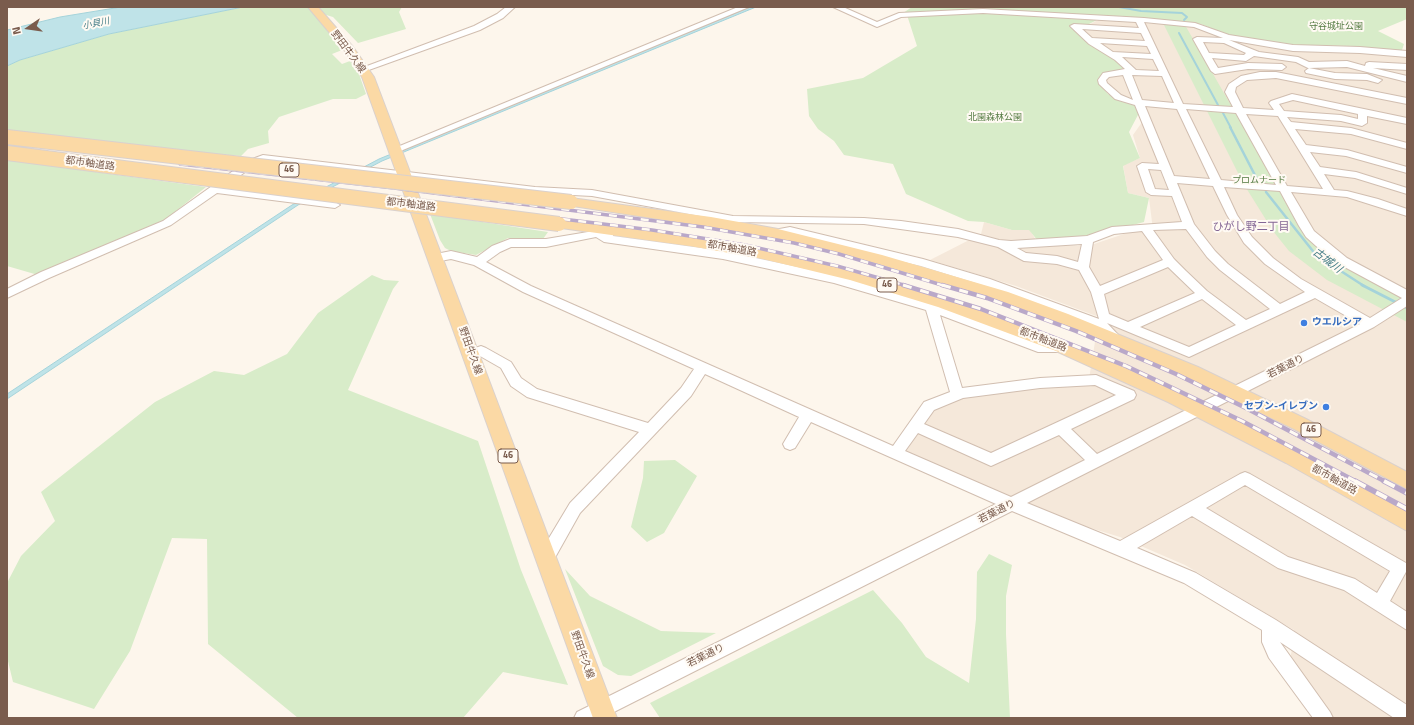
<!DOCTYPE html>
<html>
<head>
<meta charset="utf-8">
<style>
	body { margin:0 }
	#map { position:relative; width:1414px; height:725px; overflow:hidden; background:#fdf6ec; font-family:"Titillium Web",sans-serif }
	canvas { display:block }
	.frame { position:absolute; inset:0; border:8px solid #7a5c4d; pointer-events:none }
	.north { position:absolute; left:8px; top:8px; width:40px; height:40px; -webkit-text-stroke:3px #fffaf3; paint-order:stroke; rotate:257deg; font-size:11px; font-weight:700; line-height:16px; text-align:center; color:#7a5c4d }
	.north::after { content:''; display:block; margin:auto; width:14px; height:18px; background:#7a5c4d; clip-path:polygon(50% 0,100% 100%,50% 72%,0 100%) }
</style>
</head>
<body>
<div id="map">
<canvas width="1414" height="725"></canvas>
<div class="frame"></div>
<div class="north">N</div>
</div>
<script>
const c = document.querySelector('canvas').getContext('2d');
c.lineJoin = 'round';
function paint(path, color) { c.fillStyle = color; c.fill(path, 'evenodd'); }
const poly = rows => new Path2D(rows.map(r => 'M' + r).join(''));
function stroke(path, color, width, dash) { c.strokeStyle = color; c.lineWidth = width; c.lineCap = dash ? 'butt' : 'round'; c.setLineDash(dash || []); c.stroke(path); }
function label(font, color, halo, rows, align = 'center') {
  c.font = font + ' "Titillium Web","Noto Sans JP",sans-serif'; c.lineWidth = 4; c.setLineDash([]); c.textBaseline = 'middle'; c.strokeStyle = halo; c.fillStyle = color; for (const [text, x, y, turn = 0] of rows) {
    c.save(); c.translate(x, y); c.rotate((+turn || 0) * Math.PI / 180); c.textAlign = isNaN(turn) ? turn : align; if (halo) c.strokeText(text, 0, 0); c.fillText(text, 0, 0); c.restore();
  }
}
paint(poly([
	[1098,20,1192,26,1214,34,1365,52,1407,55,1407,718,1330,718,1290,663,1294,630,1185,565,1120,537,1012,504,903,450,928,404,960,393,1089,379,1099,317,1016,286,930,260,981,234,984,222,1012,230,1030,230,1039,245,1088,246,1133,231,1153,230,1149,198,1128,193,1123,165,1140,158,1133,135,1147,115,1130,100,1117,95,1105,81,1103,48,1080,29]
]), '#f5e8da');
paint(poly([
	[243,7,402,7,399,12,406,29,358,43,333,17,323,14,316,16,342,50,332,54,342,64,350,61,359,74,366,94,356,99,333,99,279,117,268,131,269,143,248,149,241,156,154,149,7,132,7,66,20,60,109,34],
	[912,7,1407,7,1407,19,1378,31,1404,44,1402,50,1375,50,1354,46,1286,45,1225,34,1201,24,1144,18,1026,12,903,13],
	[986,13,1097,20,1085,26,1071,25,1089,42,1114,57,1126,68,1102,74,1098,79,1102,87,1108,94,1128,103,1135,104,1139,113,1129,132,1140,158,1123,166,1128,193,1149,198,1144,222,1084,238,1038,241,1029,230,1012,230,984,222,968,221,906,194,893,164,844,155,834,141,818,129,809,116,807,89,863,78,917,46,907,15],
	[1163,23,1185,25,1276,184,1297,224,1311,242,1333,259,1407,301,1407,322,1327,280,1289,251,1273,231,1243,183],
	[7,160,206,187,166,219,38,275,7,266],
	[430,214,548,232,543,239,508,238,476,255,451,251,445,248,440,240],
	[372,275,384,280,399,281,393,289,348,390,478,441,521,570,568,685,503,672,463,718,298,718,208,644,207,539,172,538,130,651,94,709,13,682,7,657,7,583,21,556,55,521,41,492,155,402,214,371,244,375,287,354,318,313],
	[675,460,697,476,664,533,647,542,631,527,643,478,644,461],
	[989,554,1012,565,1006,596,1006,634,1010,718,660,718,650,703,873,590,902,623,926,657,969,683,976,619,977,572],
	[565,569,590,596,661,631,716,633,631,676,618,675,603,666]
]), '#d8ecc9');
const water = poly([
	[121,7,243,7,109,34,20,60,7,66,7,30,60,17,121,7],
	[750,7,756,7,382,161,298,205,7,399,7,394,292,205,379,159,750,7]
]);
paint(water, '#bfe3e8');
stroke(water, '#a5d3da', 1);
stroke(poly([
	[1119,7,1141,11,1182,13,1187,17,1184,20],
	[1179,33,1218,105],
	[1223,113,1231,128]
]), '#a5d3da', 2);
stroke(poly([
	[1230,127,1258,181],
	[1266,192,1316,255,1364,286]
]), '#a5d3da', 2.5);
stroke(poly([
	[1362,285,1407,308]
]), '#a5d3da', 3);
const minor = poly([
	[506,7,515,7,503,18,480,30,366,71,363,72,359,69,474,26,497,14,506,7],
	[738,7,749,7,398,152,392,152,390,150,738,7],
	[833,7,843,7,877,22,899,13,983,9,1144,18,1195,23,1229,35,1293,45,1360,47,1407,51,1407,57,1360,53,1293,51,1229,40,1259,52,1298,57,1309,62,1347,61,1365,66,1366,63,1369,62,1407,64,1407,70,1373,68,1407,76,1407,82,1347,67,1308,68,1296,62,1254,56,1246,61,1212,58,1218,68,1248,63,1282,64,1286,67,1282,70,1248,69,1215,74,1211,71,1193,39,1197,37,1223,38,1194,27,1144,22,1183,104,1233,107,1225,92,1229,84,1241,76,1260,72,1276,72,1407,98,1407,104,1276,78,1247,80,1236,87,1235,92,1243,108,1274,110,1269,103,1271,101,1292,94,1407,118,1407,124,1367,116,1367,123,1362,126,1341,121,1287,117,1291,122,1351,128,1407,143,1407,149,1351,134,1295,129,1306,145,1347,150,1407,167,1407,173,1346,156,1310,152,1320,167,1356,172,1407,188,1407,194,1355,178,1324,174,1334,190,1347,191,1378,199,1407,209,1407,216,1347,197,1291,192,1314,231,1347,258,1407,290,1407,306,1374,327,1027,503,1120,541,1240,474,1245,472,1250,474,1406,563,1407,570,1390,601,1407,612,1407,630,1344,590,1278,568,1192,516,1137,548,1196,573,1276,620,1407,705,1407,718,1394,718,1280,642,1330,712,1333,718,1313,718,1269,658,1262,642,1262,630,1184,583,1012,511,602,718,574,718,577,712,996,504,811,422,795,448,790,450,785,448,783,444,799,417,705,374,691,396,580,513,552,563,546,565,540,563,538,558,540,553,570,503,639,432,527,397,511,386,501,368,480,356,471,359,466,357,465,354,466,351,481,346,486,348,511,362,521,378,537,389,648,423,681,388,694,369,523,292,474,265,451,259,435,262,429,258,431,255,451,251,477,257,492,246,510,239,546,239,594,231,595,226,599,225,603,226,605,230,613,231,613,236,723,251,835,275,932,303,1039,342,1062,342,1067,344,1068,347,1067,350,1062,352,1038,352,940,315,962,388,1040,378,1096,375,1134,391,1136,395,1134,399,1071,429,1097,454,1360,324,1315,298,1189,357,1107,323,1123,340,1121,343,1117,345,1113,343,1096,327,982,285,921,266,790,235,773,238,767,234,769,231,790,227,923,259,990,279,1099,319,1091,292,1079,270,1057,264,1024,261,998,247,958,237,864,224,733,222,592,196,535,193,264,161,255,165,224,187,335,202,340,205,335,208,217,193,171,225,49,278,7,298,7,289,41,272,163,221,247,161,263,155,535,187,592,190,733,216,864,218,901,221,958,229,999,240,1011,241,1087,236,1112,227,1182,222,1172,196,1151,195,1146,192,1137,166,1142,163,1159,164,1135,105,1115,99,1099,84,1098,80,1103,73,1125,69,1115,60,1089,44,1070,26,1074,24,1139,28,1136,22,983,13,901,17,877,27,833,7],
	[1082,29,1141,33,1145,41,1092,38,1082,29],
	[1203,42,1224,43,1246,53,1244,55,1209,53,1203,42],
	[1100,43,1147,46,1151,54,1113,52,1100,43],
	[1122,57,1153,59,1159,71,1136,70,1122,57],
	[1123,75,1133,100,1121,95,1107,83,1106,80,1109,77,1123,75],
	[1132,75,1162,76,1174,103,1142,100,1132,75],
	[1293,100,1358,114,1358,119,1341,115,1284,111,1279,104,1293,100],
	[1145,106,1177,109,1210,179,1174,176,1145,106],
	[1186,109,1236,113,1276,185,1221,180,1186,109],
	[1246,114,1278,116,1323,189,1287,186,1246,114],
	[1148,169,1161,170,1169,190,1155,189,1148,169],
	[1177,183,1213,186,1227,215,1244,243,1265,264,1305,292,1280,304,1228,264,1215,251,1194,224,1177,183],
	[1224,187,1280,191,1299,226,1306,237,1316,246,1339,264,1402,298,1370,318,1301,279,1273,258,1252,237,1237,215,1224,187],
	[1186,229,1207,257,1220,270,1270,309,1246,320,1207,291,1186,271,1174,259,1153,230,1186,229],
	[1142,231,1163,260,1100,286,1089,267,1093,242,1114,234,1142,231],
	[596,237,604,242,723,259,834,283,926,310,950,392,924,402,893,446,531,286,486,262,500,252,511,247,546,247,596,237],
	[1082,244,1078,262,1057,256,1026,253,1017,248,1082,244],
	[1168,267,1195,293,1128,322,1109,314,1104,294,1168,267],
	[1202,299,1236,325,1189,347,1140,327,1202,299],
	[1095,385,1116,395,991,453,924,424,934,410,963,398,1040,388,1095,385],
	[918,433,991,466,1059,435,1085,460,1011,497,905,451,918,433],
	[1245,485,1390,571,1377,593,1355,579,1288,557,1206,508,1245,485],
	[1309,68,1335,73,1367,74,1382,80,1378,83,1367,80,1335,79,1306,73,1305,71,1309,68]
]);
const major = poly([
	[308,7,318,7,353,47,374,77,617,718,593,718,362,77,345,51,308,7],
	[571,198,711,217,778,229,882,255,1008,292,1068,314,1198,367,1306,419,1407,472,1407,489,1294,429,1186,377,1056,322,996,300,879,264,778,239,711,227,566,205,564,202,566,199,571,198],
	[559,219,690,236,763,249,852,270,950,299,1068,343,1180,392,1300,451,1407,512,1407,531,1286,463,1168,402,1056,351,938,307,850,280,763,259,690,246,554,227,552,224,554,221,559,219]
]);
stroke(minor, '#d1beb0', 2);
stroke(major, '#dad1cd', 2);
paint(minor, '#fff');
paint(major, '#fbd9a5');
const railFar2 = poly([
	[7,147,310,188,652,230,745,245,837,266,907,286],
	[180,164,394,188,703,227,794,243,839,254,945,286]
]);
const railFar1 = poly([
	[903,285,981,309,1126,366,1242,421,1357,482],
	[942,285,987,298,1076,331,1176,374,1246,408,1386,482]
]);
const rail = poly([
	[1355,481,1407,509],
	[1384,481,1407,493]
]);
stroke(railFar2, '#b9a8c9', 3.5);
stroke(railFar1, '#b9a8c9', 4.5);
stroke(rail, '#b9a8c9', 5.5);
stroke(railFar2, '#fffaf3', 2.5, [8]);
stroke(railFar1, '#fffaf3', 3, [9]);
stroke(rail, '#fffaf3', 4, [12]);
const majorBridge = poly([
	[7,137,571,202],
	[7,153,559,224]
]);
stroke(majorBridge, '#dad1cd', 16, []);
stroke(majorBridge, '#fbd9a5', 14);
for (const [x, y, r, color] of [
	[1304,323,4,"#3f7fe0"],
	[1326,407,4,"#3f7fe0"]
]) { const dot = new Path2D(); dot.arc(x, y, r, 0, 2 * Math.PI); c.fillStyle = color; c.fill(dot); stroke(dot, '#fffaf3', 1.5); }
label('italic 9px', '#437c86', '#fffaf3', [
	["小貝川",96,24,-11]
]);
label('9px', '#537a41', '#fffaf3', [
	["守谷城址公園",1336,27],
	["北園森林公園",995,118],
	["プロムナード",1259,181]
]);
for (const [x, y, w] of [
	[289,170,20],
	[887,285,20],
	[1311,430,20],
	[508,456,20]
]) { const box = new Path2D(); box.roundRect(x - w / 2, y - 7, w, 14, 3); c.fillStyle = '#fffaf3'; c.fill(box); stroke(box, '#7a5c4d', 1); }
label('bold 9px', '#7a5c4d', null, [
	["46",289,170],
	["46",887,285],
	["46",1311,430],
	["46",508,456]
]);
label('10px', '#7a5c4d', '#fffaf3', [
	["野田牛久線",348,52,53],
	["都市軸道路",90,164,8],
	["都市軸道路",411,205,7],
	["都市軸道路",732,249,10],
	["都市軸道路",1043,340,21],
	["野田牛久線",470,351,70],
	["若葉通り",1286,367,-27],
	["都市軸道路",1334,480,29],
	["若葉通り",997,512,-27],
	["野田牛久線",582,655,70],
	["若葉通り",706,656,-26]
]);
label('bold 10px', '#366cbe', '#fffaf3', [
	["ウエルシア",1312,323],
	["セブン-イレブン",1318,407,"right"]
], 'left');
label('11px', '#846695', '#fffaf3', [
	["ひがし野二丁目",1251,227]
]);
label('italic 11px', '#437c86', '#fffaf3', [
	["古城川",1327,261,37]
]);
</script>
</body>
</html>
